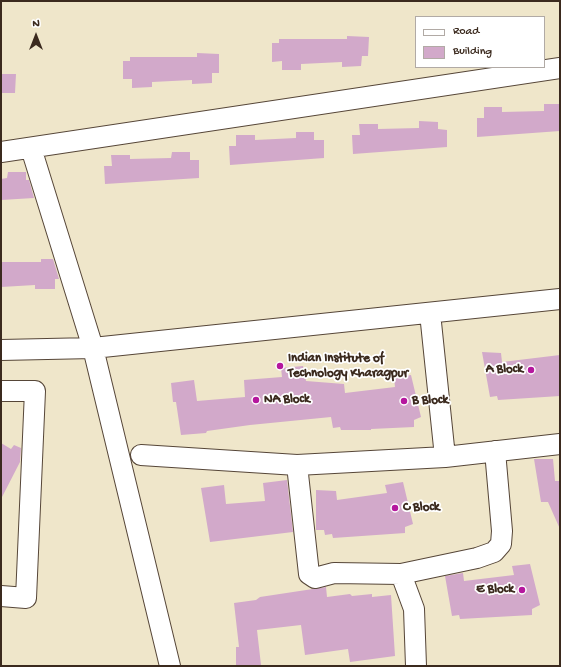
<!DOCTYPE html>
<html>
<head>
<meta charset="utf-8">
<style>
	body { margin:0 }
	#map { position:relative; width:561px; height:667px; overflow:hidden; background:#efe6ca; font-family:"Gochi Hand",sans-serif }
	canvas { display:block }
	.frame { position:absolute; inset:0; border:2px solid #3b2a1e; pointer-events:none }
	.legend { position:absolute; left:415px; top:16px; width:130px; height:52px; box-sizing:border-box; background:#fff; border:1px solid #b1aaa5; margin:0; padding:5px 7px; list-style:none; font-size:12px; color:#3b2a1e }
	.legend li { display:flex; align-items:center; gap:8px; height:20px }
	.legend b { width:20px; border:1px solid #b1aaa5 }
	.north { position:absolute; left:16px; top:16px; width:40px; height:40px; -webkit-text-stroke:3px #fff; paint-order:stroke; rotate:0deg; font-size:11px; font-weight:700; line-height:16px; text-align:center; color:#3b2a1e }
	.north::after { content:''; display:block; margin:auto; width:14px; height:18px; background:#3b2a1e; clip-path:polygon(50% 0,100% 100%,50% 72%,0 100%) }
</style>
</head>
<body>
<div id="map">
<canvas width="561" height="667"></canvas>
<div class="frame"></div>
<ul class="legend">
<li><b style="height:5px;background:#fff"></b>Road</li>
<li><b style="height:11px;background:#d2a9ca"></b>Building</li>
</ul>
<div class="north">N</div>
</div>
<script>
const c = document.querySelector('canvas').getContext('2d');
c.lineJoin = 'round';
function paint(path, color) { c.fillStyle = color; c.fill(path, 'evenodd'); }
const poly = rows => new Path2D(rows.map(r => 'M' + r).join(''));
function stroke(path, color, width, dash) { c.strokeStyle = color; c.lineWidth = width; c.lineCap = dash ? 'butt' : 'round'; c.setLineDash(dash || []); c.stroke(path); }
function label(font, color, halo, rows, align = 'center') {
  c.font = font + ' "Gochi Hand",sans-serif'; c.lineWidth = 3.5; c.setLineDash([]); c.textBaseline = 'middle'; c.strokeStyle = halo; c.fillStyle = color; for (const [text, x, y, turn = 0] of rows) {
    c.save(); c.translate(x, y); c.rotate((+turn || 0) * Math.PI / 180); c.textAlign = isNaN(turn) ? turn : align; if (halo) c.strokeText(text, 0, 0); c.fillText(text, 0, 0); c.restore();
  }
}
paint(poly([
	[347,36,369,37,368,56,362,56,361,66,342,67,342,62,301,64,301,70,282,70,282,61,272,62,272,43,279,43,279,39,347,39],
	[197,53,219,54,219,73,212,73,212,83,192,84,192,80,152,82,152,87,132,88,132,79,123,79,123,61,130,61,130,57,197,57],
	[1,74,16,74,15,93,1,93],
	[544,104,560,104,560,131,477,137,477,118,484,118,484,107,502,107,502,112,544,111],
	[419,121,438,122,438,129,447,130,447,147,353,154,352,135,360,135,359,124,378,124,378,129,419,128],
	[296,132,314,132,314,140,324,140,324,158,230,165,229,146,236,146,236,135,255,135,255,140,296,138],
	[172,152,190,152,190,160,199,160,199,178,105,184,104,166,112,166,111,155,130,155,130,159,171,158],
	[8,172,26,172,26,180,29,180,34,198,1,200,1,179,7,178],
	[41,259,53,259,59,279,55,279,55,289,35,289,35,285,1,287,1,262,41,262],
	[482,352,501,353,502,362,560,355,560,396,498,400,497,396,490,397],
	[303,366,306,381,344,384,345,393,395,387,394,378,411,375,421,417,414,420,414,427,371,429,371,430,341,430,340,427,333,428,331,417,250,425,207,431,206,433,181,435,176,402,173,402,171,383,194,380,197,401,245,397,244,380,282,377,281,368],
	[1,443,11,449,14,445,21,448,20,462,1,499],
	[534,459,553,459,555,481,560,481,560,529,548,502,541,502],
	[287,480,293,532,210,542,201,488,224,485,226,504,265,501,263,483],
	[403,482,413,524,405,527,405,533,333,538,332,534,325,535,324,530,316,530,316,490,336,491,337,500,387,493,385,485],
	[530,564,540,605,532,609,532,615,460,619,459,615,452,616,445,576,463,573,464,581,514,575,512,566],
	[326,587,327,597,350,594,352,596,372,594,372,597,391,595,395,656,350,662,348,649,305,655,301,625,257,630,261,665,236,666,236,647,239,647,234,603,256,600,260,597]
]), '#d2a9ca');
const minor = poly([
	[31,148,93,348,170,666],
	[1,152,560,68],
	[430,313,445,457],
	[1,350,93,348,560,299],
	[1,391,35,391,26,598,1,596],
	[141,455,297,465,445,457,560,444],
	[297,465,309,574,315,578,334,573,401,574,477,558,494,552,501,544,502,531,495,451],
	[401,574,414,609,416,666]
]);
stroke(minor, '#564638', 22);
stroke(minor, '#fff', 20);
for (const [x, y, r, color] of [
	[280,366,4,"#b5179e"],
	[531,370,4,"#b5179e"],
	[256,400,4,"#b5179e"],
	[404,401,4,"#b5179e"],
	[395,508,4,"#b5179e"],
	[522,590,4,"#b5179e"]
]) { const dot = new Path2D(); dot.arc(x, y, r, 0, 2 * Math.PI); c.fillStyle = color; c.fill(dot); stroke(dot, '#fff', 1.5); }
label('bold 13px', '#3b2a1e', '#fff', [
	["Indian Institute of",288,359],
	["Technology Kharagpur",288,374],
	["A Block",523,370,"right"],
	["NA Block",264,400],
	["B Block",412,401],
	["C Block",403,508],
	["E Block",514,590,"right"]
], 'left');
</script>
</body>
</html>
